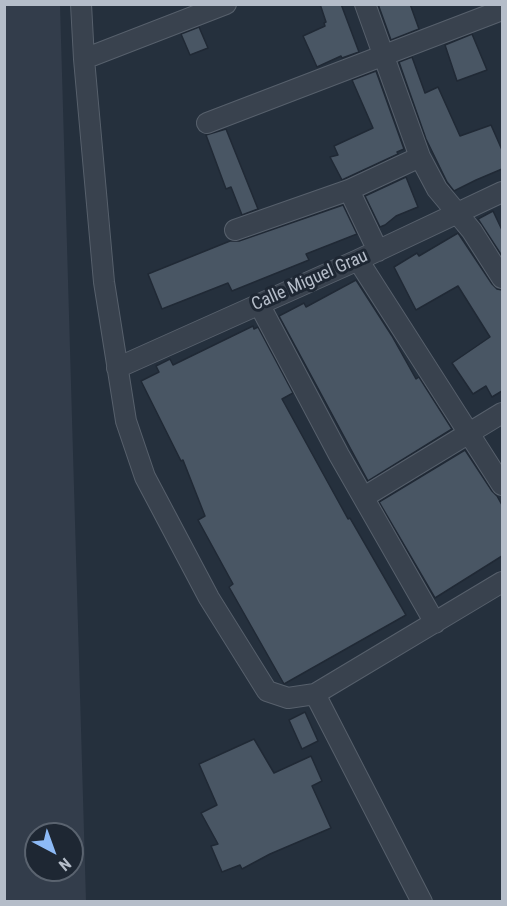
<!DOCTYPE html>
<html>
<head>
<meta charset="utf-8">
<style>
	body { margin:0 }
	#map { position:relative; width:507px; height:906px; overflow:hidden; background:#25303d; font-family:"Roboto Condensed",sans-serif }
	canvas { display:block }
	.frame { position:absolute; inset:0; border:6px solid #b5bdc9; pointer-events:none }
	.north { position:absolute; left:24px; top:822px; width:60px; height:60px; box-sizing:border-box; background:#1e2733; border:2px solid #5a636f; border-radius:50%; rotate:139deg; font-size:16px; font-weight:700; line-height:24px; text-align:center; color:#b5bdc9 }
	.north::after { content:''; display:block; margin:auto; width:21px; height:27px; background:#8dbaf6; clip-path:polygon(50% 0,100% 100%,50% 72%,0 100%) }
</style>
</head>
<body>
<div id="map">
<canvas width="507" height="906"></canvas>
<div class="frame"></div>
<div class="north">N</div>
</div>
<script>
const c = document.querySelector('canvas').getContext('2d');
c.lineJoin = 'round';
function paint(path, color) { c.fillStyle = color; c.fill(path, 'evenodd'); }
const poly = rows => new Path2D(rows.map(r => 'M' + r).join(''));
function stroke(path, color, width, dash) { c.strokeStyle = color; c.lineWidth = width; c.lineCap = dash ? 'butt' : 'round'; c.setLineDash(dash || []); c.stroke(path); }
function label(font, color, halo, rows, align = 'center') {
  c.font = font + ' "Roboto Condensed",sans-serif'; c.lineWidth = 6; c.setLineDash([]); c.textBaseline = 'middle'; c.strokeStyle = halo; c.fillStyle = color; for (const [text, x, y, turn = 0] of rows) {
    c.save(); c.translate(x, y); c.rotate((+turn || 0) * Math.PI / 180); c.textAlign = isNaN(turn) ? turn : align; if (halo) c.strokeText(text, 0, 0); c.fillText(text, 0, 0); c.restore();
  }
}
paint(poly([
	[5,4,60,5,86,901,5,901],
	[36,834,72,834,72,870,36,870]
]), '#333d4b');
const building = poly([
	[320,4,341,4,359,52,342,58,341,56,317,67,303,36,325,26,324,23,326,22,320,4],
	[378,4,410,4,419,29,391,40,378,4],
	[199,27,208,48,190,55,181,34,199,27],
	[472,34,487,70,457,81,445,45,472,34],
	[412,57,425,93,438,87,460,136,491,125,502,150,502,169,476,180,454,191,447,182,426,139,399,62,412,57],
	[376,71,404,149,397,152,398,154,342,180,330,157,338,155,334,146,373,128,352,80,376,71],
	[226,129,258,209,242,215,231,187,226,189,206,135,226,129],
	[406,177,418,207,396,216,385,225,380,227,365,196,406,177],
	[343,205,357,234,306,254,309,260,232,291,228,283,162,309,148,274,230,241,239,241,343,205],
	[493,211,502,230,502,256,478,219,493,211],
	[458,233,492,284,497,289,502,290,502,391,492,397,486,386,473,394,452,363,490,337,458,286,416,310,394,267,417,253,419,256,458,233],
	[356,280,392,336,416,379,419,377,452,429,368,481,279,316,304,303,306,307,356,280],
	[253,326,254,329,258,327,293,393,282,399,348,519,350,518,406,615,284,684,229,587,233,584,198,520,205,516,183,460,181,461,141,381,159,372,156,366,170,359,173,365,253,326],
	[465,450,492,491,497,496,502,505,502,556,435,598,379,502,465,450],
	[305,712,318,741,302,749,289,720,305,712],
	[254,739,274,773,311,756,322,781,312,786,331,828,270,854,242,869,240,865,222,872,211,846,218,844,201,813,217,805,199,764,254,739]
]);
paint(building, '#495664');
stroke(building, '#202935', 1.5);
const minor = poly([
	[81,4,84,59,104,282,126,421,145,477,209,598,267,691,288,698,315,694,502,582],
	[365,4,420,157,437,189,472,231,502,278],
	[84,59,226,4],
	[207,123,502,10],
	[349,190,378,251],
	[235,230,349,190,420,157],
	[358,260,502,485],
	[259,304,339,455,435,623],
	[117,368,358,260,502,192],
	[364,497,502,413],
	[315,694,422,902]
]);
stroke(minor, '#57606c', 22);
stroke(minor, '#39424e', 20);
label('18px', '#b5bdc9', '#1e2733', [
	["Calle Miguel Grau",310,281,-24]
]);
</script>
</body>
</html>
